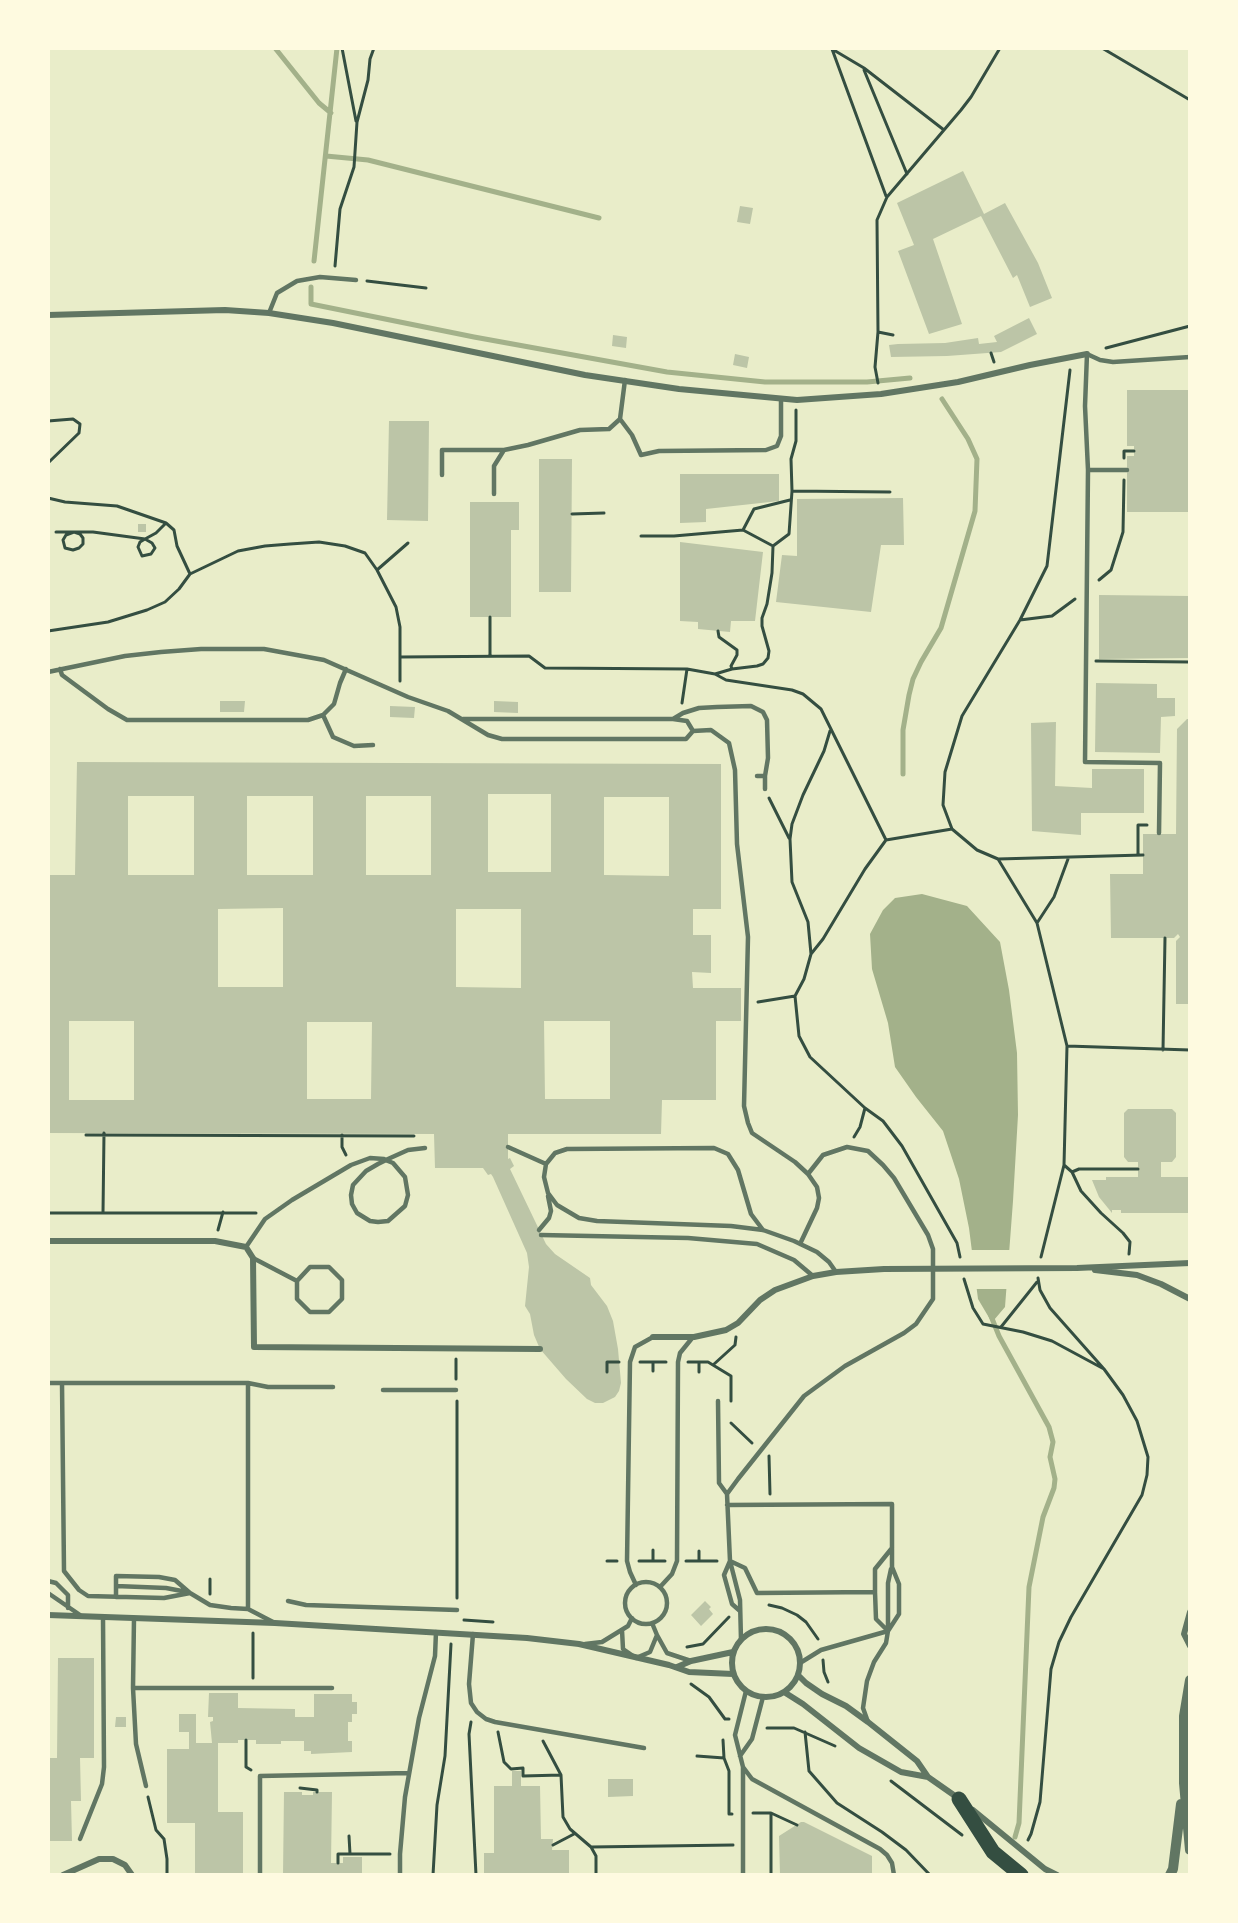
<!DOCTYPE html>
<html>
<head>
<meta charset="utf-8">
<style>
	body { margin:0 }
	#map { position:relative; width:1238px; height:1923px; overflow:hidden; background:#e9edc9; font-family:Arial,sans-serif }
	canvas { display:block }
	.frame { position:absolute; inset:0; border:50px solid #fefae0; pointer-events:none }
</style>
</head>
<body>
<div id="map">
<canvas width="1238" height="1923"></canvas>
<div class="frame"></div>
</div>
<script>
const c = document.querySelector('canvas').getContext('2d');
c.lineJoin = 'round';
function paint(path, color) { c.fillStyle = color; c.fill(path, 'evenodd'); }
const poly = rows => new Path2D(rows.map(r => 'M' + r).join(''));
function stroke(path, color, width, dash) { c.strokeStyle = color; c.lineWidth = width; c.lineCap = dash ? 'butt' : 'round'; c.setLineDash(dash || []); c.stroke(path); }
paint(poly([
	[922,894,967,906,1000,942,1009,990,1017,1053,1018,1115,1013,1201,1005,1307,994,1320,991,1321,978,1299,969,1228,959,1179,943,1131,916,1097,895,1067,888,1023,872,969,870,934,883,910,895,898]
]), '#a3b18a');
paint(poly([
	[969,1250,1013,1250,1009,1289,973,1289]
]), '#e9edc9');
stroke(poly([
	[275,48,319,103,331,113],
	[326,156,368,160,599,218],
	[314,261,337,48],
	[311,287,311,304,474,337,667,372,765,382,867,382,910,378],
	[903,774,903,730,909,695,913,679,921,662,941,628,975,511,977,459,968,439,942,399],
	[991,1316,999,1336,1049,1427,1053,1442,1050,1457,1055,1479,1054,1488,1043,1517,1029,1587,1019,1823,1015,1837]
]), '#a3b18a', 5);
paint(poly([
	[963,171,984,214,1005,203,1038,263,1052,298,1030,307,1017,275,1013,278,981,216,933,239,962,324,929,334,898,251,914,245,897,203],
	[740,206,753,208,750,224,737,222],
	[1029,318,1037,334,1001,352,947,356,891,357,889,345,898,344,945,343,978,338,979,344,997,342,994,336],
	[613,335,627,337,626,348,612,346],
	[735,354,749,357,747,368,733,365],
	[1127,390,1190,390,1190,512,1127,512,1127,456,1134,456,1134,446,1127,446],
	[389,421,429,421,428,521,387,520],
	[539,459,572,459,571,592,539,592],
	[680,474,779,474,779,501,706,509,706,522,680,523],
	[903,498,904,545,881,545,871,612,776,602,782,555,797,556,797,499],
	[470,502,519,502,519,530,511,530,511,617,470,617],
	[138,524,146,524,146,532,138,532],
	[680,542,763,552,755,621,731,621,730,632,698,629,698,622,680,621],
	[1099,595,1190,596,1190,658,1099,659],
	[1096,683,1157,684,1157,698,1175,698,1175,716,1161,717,1160,753,1095,752],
	[220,701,245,701,244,712,220,712],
	[494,701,518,702,518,713,494,712],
	[390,706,415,707,414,718,390,717],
	[1187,719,1190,719,1190,1004,1176,1004,1176,941,1180,937,1178,934,1174,938,1111,938,1110,874,1143,874,1143,834,1176,834,1177,729],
	[1056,722,1055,786,1092,788,1092,769,1144,769,1144,813,1081,813,1081,835,1032,831,1031,723],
	[77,762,721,764,721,909,693,909,693,935,711,935,711,973,692,972,693,988,741,988,741,1021,716,1021,716,1100,662,1100,661,1134,508,1134,508,1159,510,1158,514,1166,510,1169,546,1244,555,1254,590,1278,591,1285,607,1306,613,1321,618,1349,621,1383,619,1391,615,1397,603,1403,595,1403,587,1399,566,1379,540,1349,534,1335,530,1314,525,1306,529,1267,527,1253,493,1177,491,1174,488,1175,483,1168,435,1168,434,1134,48,1133,48,875,75,875],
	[488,794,551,794,551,872,488,872],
	[128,796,194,796,194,875,128,875],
	[247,796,313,796,313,875,247,875],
	[366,796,431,796,431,875,366,875],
	[604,797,669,797,669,876,604,875],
	[283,908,283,987,218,987,218,909],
	[456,909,521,909,521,988,456,987],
	[69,1021,134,1021,134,1100,69,1100],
	[544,1021,610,1021,610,1099,545,1099],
	[307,1022,372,1022,371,1099,307,1099],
	[1128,1109,1172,1109,1176,1113,1176,1157,1172,1162,1161,1162,1161,1177,1190,1177,1190,1213,1121,1213,1121,1210,1112,1210,1112,1213,1099,1197,1092,1180,1106,1180,1106,1177,1138,1177,1138,1162,1128,1162,1124,1157,1124,1113],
	[705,1601,711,1607,709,1609,713,1614,701,1626,691,1615],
	[58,1658,94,1658,94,1758,80,1758,81,1801,71,1801,72,1841,48,1841,48,1758,57,1758],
	[209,1693,238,1693,238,1708,295,1709,295,1717,314,1717,314,1694,352,1694,352,1702,357,1702,357,1714,352,1714,352,1722,348,1722,348,1741,352,1741,352,1752,311,1754,311,1751,304,1751,304,1741,281,1741,281,1744,256,1744,256,1740,238,1740,238,1743,218,1743,218,1812,243,1812,243,1875,195,1875,195,1823,167,1823,167,1749,189,1749,189,1732,179,1732,179,1714,196,1714,196,1743,212,1743,210,1722,213,1721,213,1717,208,1717],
	[116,1717,126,1717,126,1727,115,1727],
	[512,1771,521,1771,521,1786,540,1786,541,1839,553,1839,552,1850,569,1850,569,1875,484,1875,484,1853,494,1853,494,1786,512,1786],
	[608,1779,633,1779,633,1796,608,1797],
	[284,1792,302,1792,302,1795,313,1795,313,1792,332,1792,331,1863,343,1863,343,1857,362,1857,362,1875,283,1875],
	[801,1822,804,1822,872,1856,872,1875,780,1875,779,1836]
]), '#bcc5a7');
stroke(poly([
	[342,48,356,121],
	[826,48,834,48],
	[1102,48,1190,100],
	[832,49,886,196],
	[832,49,864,68,944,130],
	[864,70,907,174],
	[335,266,340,209,354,167,357,122,368,80,370,59,374,48],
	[367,281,426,288],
	[878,332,893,335],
	[1106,348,1190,326],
	[991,353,994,362],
	[1070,370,1047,566,1020,620,962,716,945,772,943,805,952,829,977,850,998,859,1037,923,1067,1046,1064,1165,1072,1172,1081,1191,1101,1213,1123,1233,1130,1242,1129,1254],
	[878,383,875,367,878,332,877,220,887,197,961,110,971,97,1000,48],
	[48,421,73,419,80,424,79,433,48,463],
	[1124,458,1124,451,1134,451],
	[792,491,890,492],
	[48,498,65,502,117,506,166,523,174,530,177,546,190,574],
	[572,514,604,513],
	[743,530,754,509,790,500],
	[56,532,93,532,145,539,156,533,165,524],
	[74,532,80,534,83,538,83,544,79,548,73,550,65,548,63,540,66,535,74,532],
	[641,536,674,536,743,530,773,546],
	[145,539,152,543,155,548,151,554,142,556,138,547,140,542,145,539],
	[377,570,408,543],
	[1099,580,1111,570,1123,532,1124,480],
	[490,617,490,656],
	[1020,620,1052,616,1075,599],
	[48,631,108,622,147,610,165,602,179,589,190,574,238,551,265,546,290,544,319,542,345,546,365,553,377,570,396,607,400,627,400,681],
	[718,631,719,637,737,650,737,655,731,666,732,669],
	[400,657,529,656,545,668,687,669,715,674,726,680,792,690,803,694,821,709,886,840,952,829],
	[1096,661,1190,662],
	[715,674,732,669,757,666,763,664,768,658,769,651,762,626,762,618,767,604,772,573,773,546,789,534,792,491,791,459,796,441,796,410],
	[682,703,687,669],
	[830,731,824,751,803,795,792,824,790,839,792,882,808,922,811,954,804,979,795,996,799,1036,810,1057,865,1108,883,1121,902,1146,957,1243,960,1257],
	[769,798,789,838],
	[1138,855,1138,825,1147,825],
	[998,859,1143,855],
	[1037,923,1054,897,1068,859],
	[811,954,823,939,865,869,886,840],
	[758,1002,795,996],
	[1067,1046,1190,1050],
	[1163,1050,1165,938],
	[86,1135,414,1136],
	[342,1135,342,1147,346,1155],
	[854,1137,860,1127,865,1108],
	[1072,1172,1079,1169,1138,1169],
	[48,1213,256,1213],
	[103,1213,104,1133],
	[218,1230,223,1212],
	[1041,1257,1064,1165],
	[964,1279,973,1308,983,1324,1023,1332,1052,1341,1104,1369],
	[1001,1327,1037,1282],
	[456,1359,456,1379],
	[640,1362,653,1362],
	[688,1362,699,1362,699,1372],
	[699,1362,708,1362,731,1376,731,1401],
	[713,1365,735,1345,736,1337],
	[653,1371,653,1362,666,1362],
	[607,1372,607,1362,619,1362],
	[457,1401,457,1598],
	[731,1423,752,1443],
	[769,1456,770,1494],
	[653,1550,653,1561,665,1561],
	[699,1551,699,1561,717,1561],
	[607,1561,617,1561],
	[639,1561,653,1561],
	[686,1561,699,1561],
	[210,1594,210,1579],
	[769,1605,782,1608,797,1615,806,1622,818,1639],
	[464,1620,493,1622],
	[253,1633,253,1678],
	[687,1647,703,1644,729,1617],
	[823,1660,824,1672,828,1682],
	[691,1684,709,1697,725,1719,729,1719],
	[471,1722,469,1734,476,1875],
	[767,1728,794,1728,835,1746],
	[498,1732,504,1762,511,1769,523,1768,523,1776,561,1775],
	[805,1732,809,1771,837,1803,882,1832,906,1850,930,1875],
	[246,1740,246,1767,251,1770],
	[723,1740,724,1758,729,1771,729,1814,732,1814],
	[543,1741,561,1775,563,1817,570,1829,591,1847,596,1856,596,1875],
	[697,1756,724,1758],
	[891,1781,962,1835],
	[300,1788,317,1790,317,1792],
	[148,1797,156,1830,164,1839,167,1859,167,1875],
	[753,1813,771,1813,797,1825],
	[771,1814,771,1875],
	[1028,1840,1031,1834,1040,1802,1051,1669,1059,1642,1071,1617,1142,1495,1147,1475,1148,1457,1137,1421,1123,1395,1104,1369,1050,1308,1040,1290,1038,1278],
	[553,1845,574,1834],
	[591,1847,733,1845],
	[350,1854,390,1854],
	[338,1863,338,1854,350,1854,349,1836],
	[433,1875,437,1805,445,1756,451,1644]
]), '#344e41', 3);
stroke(poly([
	[269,313,277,293,297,281,320,277,356,280],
	[620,419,632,435,641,455,659,451,766,450,777,446,781,436,781,399],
	[1088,470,1127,470],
	[442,475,442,450,504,450],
	[494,494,494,466,504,450,528,445,580,430,609,429,620,419,625,380],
	[60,669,62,675,108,709,127,720,308,720,323,715,334,704,340,683,346,669],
	[48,672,125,656,161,652,201,649,264,649,324,660,408,697,448,711,488,735,502,739,686,739,693,731,711,730,729,743,735,770,737,844,748,937,744,1106,748,1123,752,1133,795,1162,808,1174,817,1187,819,1198,817,1208,800,1244],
	[323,715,333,737,354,746,373,745],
	[463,719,673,719,687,721,693,731],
	[673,719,683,713,699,708,717,707,751,706,763,712,767,720,768,758,765,776,757,776],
	[765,776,765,789],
	[1159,833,1160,763,1085,762,1088,470,1085,406,1087,354,1100,360,1113,362,1190,357],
	[508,1147,546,1164],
	[808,1174,823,1155,847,1147,868,1151,883,1165,894,1178,928,1235,933,1249,933,1299,916,1324,904,1333,845,1366,804,1396,738,1479,727,1494,730,1561,745,1568,757,1593,875,1592,875,1569,892,1548],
	[539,1230,549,1218,551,1211,548,1196],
	[763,1230,751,1214,738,1170,728,1154,714,1148,567,1149,555,1153,546,1164,544,1177,548,1193,557,1205,579,1218,597,1221,731,1226,763,1230,794,1241,817,1252,829,1262,836,1272],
	[541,1235,688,1238,757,1244,794,1260,813,1276],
	[246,1247,265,1219,292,1200,351,1165,370,1158,384,1159,388,1161,393,1163,405,1177,408,1195,405,1206,388,1221,378,1222,370,1221,357,1213,352,1204,351,1195,353,1185,366,1171,378,1164,388,1159,408,1150,425,1148],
	[253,1258,297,1281,310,1267,329,1267,342,1280,342,1299,329,1312,310,1312,297,1299,297,1281],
	[48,1383,248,1383,268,1387,333,1387],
	[62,1383,64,1571,79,1590,88,1596,164,1598,190,1593],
	[248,1383,248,1609],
	[383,1390,456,1390],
	[718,1401,719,1483,727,1494],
	[727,1505,892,1504,892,1567,899,1584,899,1614,888,1631,821,1650,800,1663],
	[730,1561,740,1600,741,1640],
	[730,1561,724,1575,732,1604,740,1611],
	[48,1581,56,1583,68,1595,68,1608],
	'625 1603a21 21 0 1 1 42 0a21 21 0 1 1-42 0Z',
	[636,1585,630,1572,627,1561,630,1362,635,1347,653,1337],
	[116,1586,166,1588,187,1592],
	[660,1587,672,1574,677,1561,678,1362,680,1353,693,1337],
	[875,1592,876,1619,888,1631],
	[48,1593,80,1615],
	[116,1597,116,1576,159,1577,175,1580,190,1593,210,1605,231,1608,248,1609,273,1622],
	[288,1601,306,1605,457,1610],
	[134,1618,133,1688,136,1744,146,1786],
	[652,1623,657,1635,667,1653,691,1661],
	[622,1630,623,1649,636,1658,650,1652,657,1635],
	[473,1634,469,1684,471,1703,477,1712,486,1719,495,1722,644,1748],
	[585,1644,602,1642,628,1626,632,1618],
	[133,1688,332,1688],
	[868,1722,863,1708,867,1681,874,1662,886,1643,888,1631,888,1583,891,1569],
	[740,1756,752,1739,763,1697],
	[743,1767,752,1779,880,1849,887,1855,892,1863,894,1875],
	[80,1839,102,1784,104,1767,103,1617],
	[260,1875,260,1776,409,1773],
	[400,1875,400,1854,405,1797,419,1718,435,1656,436,1632],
	[743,1875,743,1767,735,1735,746,1691]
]), '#617663', 4.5);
stroke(poly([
	[48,315,225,310,269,313,333,323,585,375,679,389,797,400,881,394,958,382,1030,365,1087,354],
	[48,1241,215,1241,246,1247,253,1258,254,1347,540,1349],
	[1095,1270,1137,1275,1161,1284,1190,1299],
	[653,1337,694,1337,726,1330,738,1323,760,1300,775,1290,813,1276,836,1272,884,1269,1077,1268,1190,1263],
	[1190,1612,1184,1634,1190,1646],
	[48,1615,275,1623,527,1638,579,1644,669,1665,689,1672,733,1674],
	'732 1663a34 34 0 1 1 68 0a34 34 0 1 1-68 0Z',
	[677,1667,691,1661,733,1652],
	[798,1675,806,1683,822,1694,846,1706,868,1722,917,1761,928,1777,958,1798],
	[784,1692,803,1704,859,1748,901,1772,928,1777],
	[973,1810,1045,1869,1057,1875],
	[63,1875,99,1859,113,1859,125,1865,132,1875]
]), '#617663', 6);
stroke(poly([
	[1190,1680,1184,1716,1184,1783,1190,1850],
	[1170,1875,1173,1869,1181,1804]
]), '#617663', 10);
stroke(poly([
	[959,1799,993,1852,1021,1875]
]), '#344e41', 15);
</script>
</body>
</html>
